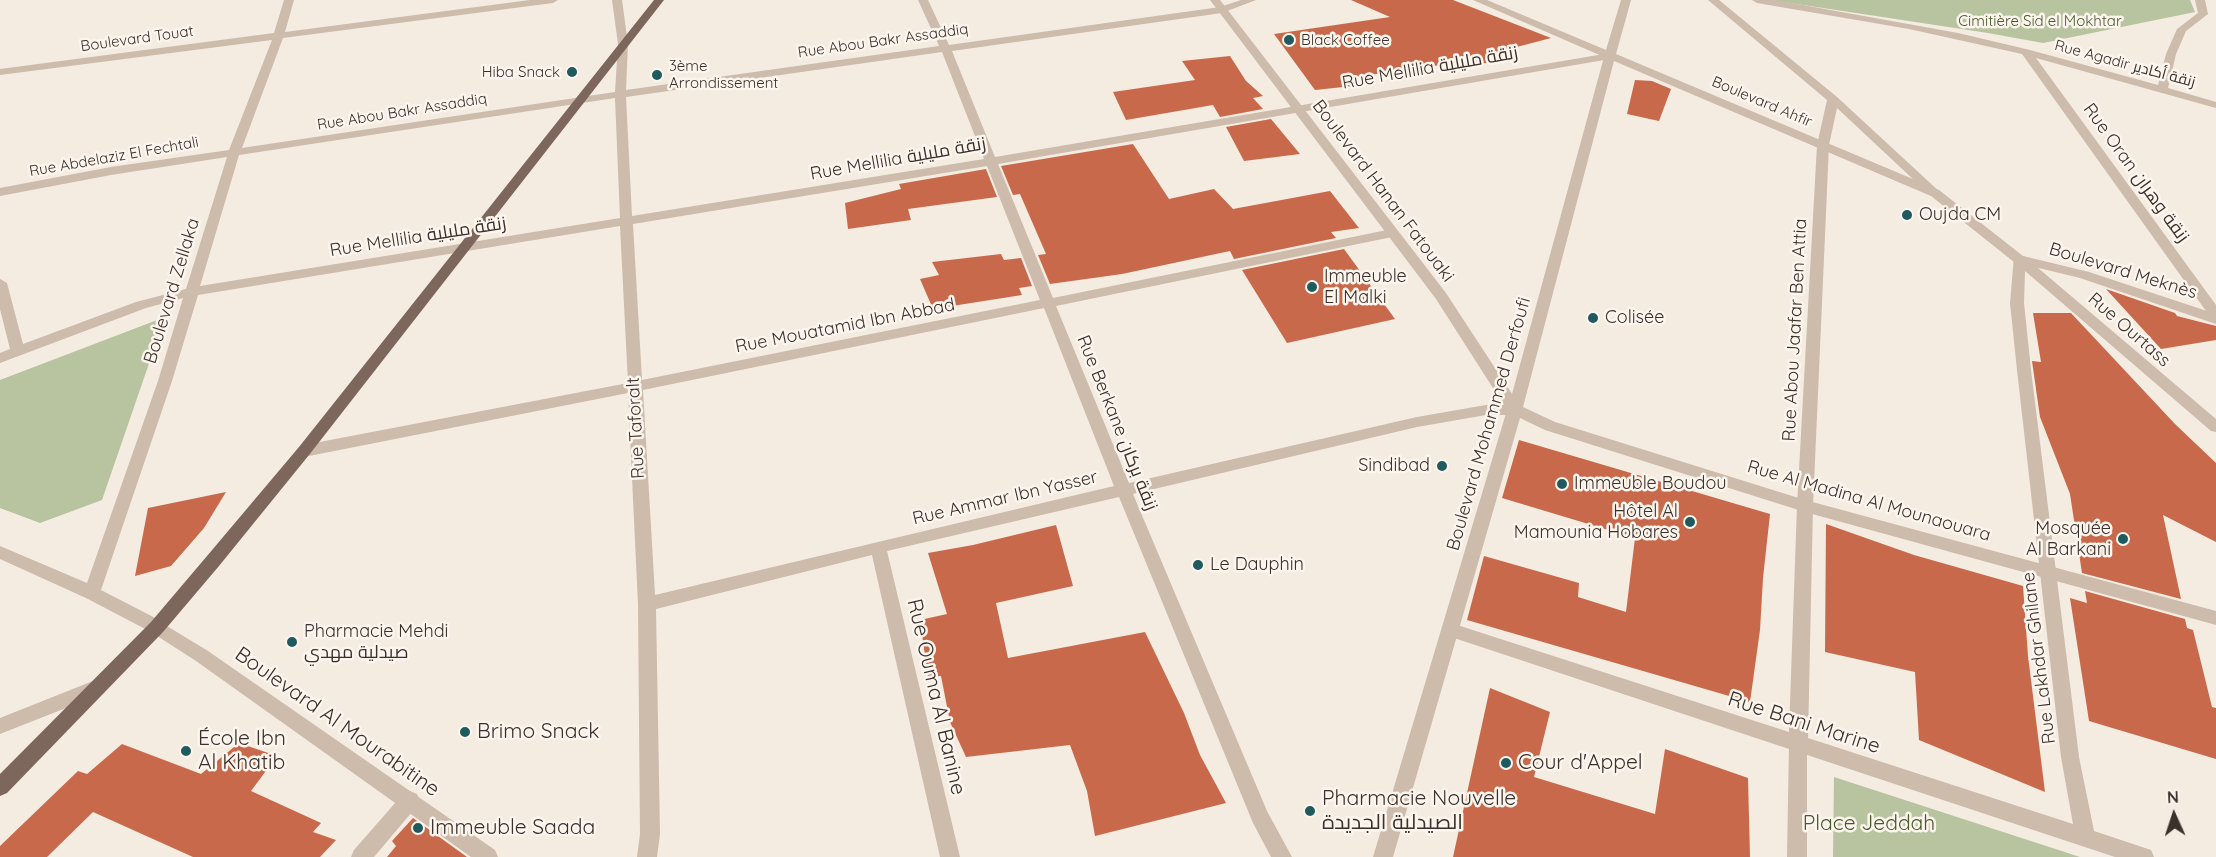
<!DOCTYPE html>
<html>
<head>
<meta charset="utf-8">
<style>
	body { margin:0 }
	#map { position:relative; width:2216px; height:857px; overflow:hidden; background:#f4ebe1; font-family:Quicksand,sans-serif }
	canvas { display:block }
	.north { position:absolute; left:2144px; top:785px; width:60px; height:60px; -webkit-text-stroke:4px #fbf5ee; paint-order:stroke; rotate:357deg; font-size:16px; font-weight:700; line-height:24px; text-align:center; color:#3b302b }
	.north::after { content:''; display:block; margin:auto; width:21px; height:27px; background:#3b302b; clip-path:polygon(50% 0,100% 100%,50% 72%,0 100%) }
</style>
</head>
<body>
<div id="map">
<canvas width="2216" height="857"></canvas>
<div class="north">N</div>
</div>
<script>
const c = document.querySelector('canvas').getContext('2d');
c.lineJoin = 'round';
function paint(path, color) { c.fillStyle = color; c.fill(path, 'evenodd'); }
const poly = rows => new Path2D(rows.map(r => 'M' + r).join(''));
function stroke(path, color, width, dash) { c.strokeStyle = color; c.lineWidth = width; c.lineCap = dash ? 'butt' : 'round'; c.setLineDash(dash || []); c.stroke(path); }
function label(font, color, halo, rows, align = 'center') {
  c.font = font + ' Quicksand,Cairo,sans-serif'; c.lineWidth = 5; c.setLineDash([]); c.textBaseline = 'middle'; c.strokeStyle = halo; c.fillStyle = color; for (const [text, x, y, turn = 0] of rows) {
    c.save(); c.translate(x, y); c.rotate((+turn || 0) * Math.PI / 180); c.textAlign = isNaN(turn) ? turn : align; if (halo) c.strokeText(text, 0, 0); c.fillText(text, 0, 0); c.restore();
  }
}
paint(poly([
	[1770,0,2190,0,2195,12,2043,43,1988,33],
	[165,317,102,500,40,523,0,508,0,380],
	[1834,777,2080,857,1833,857]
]), '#b8c4a0');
paint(poly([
	[1351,0,1453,0,1551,38,1490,54,1500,61,1465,66,1462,62,1348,78,1353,86,1315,90,1274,34,1390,17],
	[1230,56,1246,81,1263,96,1253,98,1263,109,1220,117,1213,105,1126,120,1113,92,1195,80,1182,61],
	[1635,80,1652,81,1671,89,1659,121,1627,114],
	[1271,119,1300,154,1244,161,1226,127],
	[1133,144,1169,199,1214,189,1233,209,1330,191,1359,228,1331,232,1336,238,1234,259,1230,251,1122,274,1050,284,1038,255,1046,254,1020,194,1013,195,1001,166],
	[986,169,997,197,908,209,911,220,848,229,845,203,901,189,899,184],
	[1344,249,1395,319,1287,343,1242,270],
	[1001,254,1004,260,1021,258,1032,286,1019,288,1022,295,933,309,920,279,939,275,932,262],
	[2106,289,2175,313,2177,316,2216,326,2216,340,2161,349],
	[2033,313,2071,313,2175,424,2216,463,2216,542,2163,515,2181,599,2082,573,2070,494,2040,417,2032,361,2041,362],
	[1519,440,1770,514,1763,578,1760,630,1750,702,1467,620,1484,556,1579,583,1578,597,1626,612,1635,538,1502,498],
	[226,492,204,528,171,566,135,576,148,508],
	[1826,524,1914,555,2023,586,2028,656,2045,792,1919,740,1915,672,1825,652],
	[1056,525,1073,586,996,603,1008,658,1145,632,1184,713,1200,755,1226,803,1095,836,1087,791,1070,745,966,757,950,722,941,676,928,677,920,620,947,614,928,553,973,545],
	[2085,591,2185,619,2187,628,2193,630,2212,707,2216,708,2216,759,2089,721,2070,598,2087,603],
	[1490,688,1550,712,1534,777,1655,814,1665,749,1748,778,1750,857,1453,857],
	[239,743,277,756,251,791,321,823,313,832,336,840,320,857,193,857,93,812,47,857,0,857,0,846,78,771,87,774,122,744,201,774],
	[413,818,467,857,387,857,396,846,392,841]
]), '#c8694b');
paint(poly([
	[1798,737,1805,739,1807,745,1807,857,1787,857,1789,745,1791,739,1798,737]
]), '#cdbbac');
paint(poly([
	[284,0,294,0,285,32,530,0,558,0,553,3,283,38,242,148,615,92,618,44,612,0,622,0,628,44,626,90,939,46,918,0,928,0,949,45,1220,7,1241,0,1256,0,1222,13,952,51,995,157,1610,53,1615,56,1610,59,998,164,1053,298,1392,229,1398,233,1392,237,1056,306,1129,483,1417,417,1486,405,1515,405,1522,410,1515,415,1486,415,1417,427,1133,494,1267,811,1292,857,1271,857,1253,823,1119,497,887,551,960,857,940,857,872,555,656,609,660,834,657,857,637,857,640,834,638,604,628,393,304,457,299,455,296,451,299,447,304,445,628,383,620,226,198,295,172,381,101,590,163,622,166,627,163,632,157,634,151,632,86,598,0,559,0,546,87,583,158,381,183,298,146,308,0,363,0,353,10,349,0,309,0,279,7,283,23,344,136,302,186,289,227,157,111,175,0,196,0,188,111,167,229,150,272,40,0,75,0,69,274,33,284,0],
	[942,52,984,159,632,216,626,97,942,52],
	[615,98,620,218,200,286,239,155,615,98],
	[987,166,1040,300,642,380,633,224,987,166],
	[1044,308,1114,486,655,595,643,390,1044,308],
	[1708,0,1719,0,1837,97,1941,193,1939,196,1931,196,1837,108,1829,145,1813,506,1808,738,2073,824,2061,757,2017,370,2010,303,2014,256,2024,256,2216,419,2216,432,2211,431,2025,271,2024,303,2031,370,2079,757,2094,831,2151,850,2154,857,2115,857,1445,635,1442,630,1445,625,1451,623,1789,732,1797,506,1817,145,1827,100,1708,0],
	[1752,0,1775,0,1958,33,2030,50,2158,85,2166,54,2177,29,2198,13,2195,0,2205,0,2208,14,2186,31,2176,54,2168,88,2216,102,2216,108,2036,58,2216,305,2216,319,2211,318,2022,54,1909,29,1757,3,1752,0],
	[98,679,104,681,107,687,104,693,0,734,0,718,98,679],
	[410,791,417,794,420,800,417,806,374,857,351,857,354,850,403,794,410,791]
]), '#cdbbac');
paint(poly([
	[1210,0,1220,0,1446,293,1512,394,1604,57,1473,0,1487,0,1606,50,1621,0,1631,0,1616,54,1939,190,2023,256,2089,272,2216,314,2216,324,2080,278,2014,262,1931,196,1614,61,1523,407,1555,422,1805,500,2216,611,2216,625,1805,512,1545,430,1520,418,1393,857,1373,857,1507,410,1436,299,1210,0],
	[157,620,208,651,495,850,498,857,471,857,196,661,151,632,148,627,151,622,157,620]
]), '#cdbbac');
paint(poly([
	[654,0,664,0,309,455,219,566,163,632,7,793,0,796,0,774,151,622,207,556,299,447,654,0]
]), '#7d675c');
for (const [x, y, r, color] of [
	[1289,40,6,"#1f5a5e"],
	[572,72,6,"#1f5a5e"],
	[657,75,6,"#1f5a5e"],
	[1907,215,6,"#1f5a5e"],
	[1312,287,6,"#1f5a5e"],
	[1593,318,6,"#1f5a5e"],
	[1442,466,6,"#1f5a5e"],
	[1562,484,6,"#1f5a5e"],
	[1690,522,6,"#1f5a5e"],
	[2123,539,6,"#1f5a5e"],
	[1198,565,6,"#1f5a5e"],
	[292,642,6,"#1f5a5e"],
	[465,732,6,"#1f5a5e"],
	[186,751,6,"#1f5a5e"],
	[1506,763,6,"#1f5a5e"],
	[1310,811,6,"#1f5a5e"],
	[418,828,6,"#1f5a5e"]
]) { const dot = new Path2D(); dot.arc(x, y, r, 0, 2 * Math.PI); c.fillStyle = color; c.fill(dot); stroke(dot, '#fbf5ee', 2); }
label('15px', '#4a5a2e', '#fbf5ee', [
	["Cimitière Sid el Mokhtar",2040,21]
]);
label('15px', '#3b302b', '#fbf5ee', [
	["Boulevard Touat",137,39,-8],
	["Rue Abou Bakr Assaddiq",883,41,-8],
	["Rue Agadir زنقة أكادير",2125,64,15],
	["Boulevard Ahfir",1762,102,23],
	["Rue Abou Bakr Assaddiq",402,112,-9],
	["Rue Abdelaziz El Fechtali",114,157,-10]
]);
label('15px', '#3b302b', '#fbf5ee', [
	["Black Coffee",1301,40],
	["3ème",669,66],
	["Arrondissement",669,83],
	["Hiba Snack",560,72,"right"]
], 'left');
label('18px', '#3b302b', '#fbf5ee', [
	["Rue Mellilia زنقة مليلية",1430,68,-10],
	["Rue Mellilia زنقة مليلية",898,159,-10],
	["Rue Oran زنقة وهران",2136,173,54],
	["Boulevard Hanan Fatouaki",1383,191,53],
	["Rue Mellilia زنقة مليلية",418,237,-9],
	["Boulevard Meknès",2123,271,17],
	["Boulevard Zellaka",172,291,-73],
	["Rue Mouatamid Ibn Abbad",845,326,-11],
	["Rue Abou Jaafar Ben Attia",1795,330,-87],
	["Rue Ourtass",2129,330,41],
	["Rue Berkane زنقة بركان",1117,423,68],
	["Boulevard Mohammed Derfoufi",1489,424,-74],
	["Rue Taforalt",636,428,-93],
	["Rue Ammar Ibn Yasser",1005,498,-13],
	["Rue Al Madina Al Mounaouara",1869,501,16],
	["Rue Lakhdar Ghilane",2039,658,-97]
]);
label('18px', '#3b302b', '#fbf5ee', [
	["Oujda CM",1919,215],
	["Immeuble",1324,277],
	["El Malki",1324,298],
	["Colisée",1605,318],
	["Sindibad",1430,466,"right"],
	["Immeuble Boudou",1574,484],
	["Hôtel Al",1678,512,"right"],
	["Mamounia Hobares",1678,533,"right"],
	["Mosquée",2111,529,"right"],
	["Al Barkani",2111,550,"right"],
	["Le Dauphin",1210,565],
	["Pharmacie Mehdi",304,632],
	["صيدلية مهدي",304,653]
], 'left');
label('21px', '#3b302b', '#fbf5ee', [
	["Rue Ouma Al Banine",936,697,77],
	["Boulevard Al Mourabitine",337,722,35],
	["Rue Bani Marine",1804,723,18]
]);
label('21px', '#3b302b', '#fbf5ee', [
	["Brimo Snack",477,732],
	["École Ibn",198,739],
	["Al Khatib",198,763],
	["Cour d'Appel",1518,763],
	["Pharmacie Nouvelle",1322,799],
	["الصيدلية الجديدة",1322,823],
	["Immeuble Saada",430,828]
], 'left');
label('21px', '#4a5a2e', '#fbf5ee', [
	["Place Jeddah",1869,824]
]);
</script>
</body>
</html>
